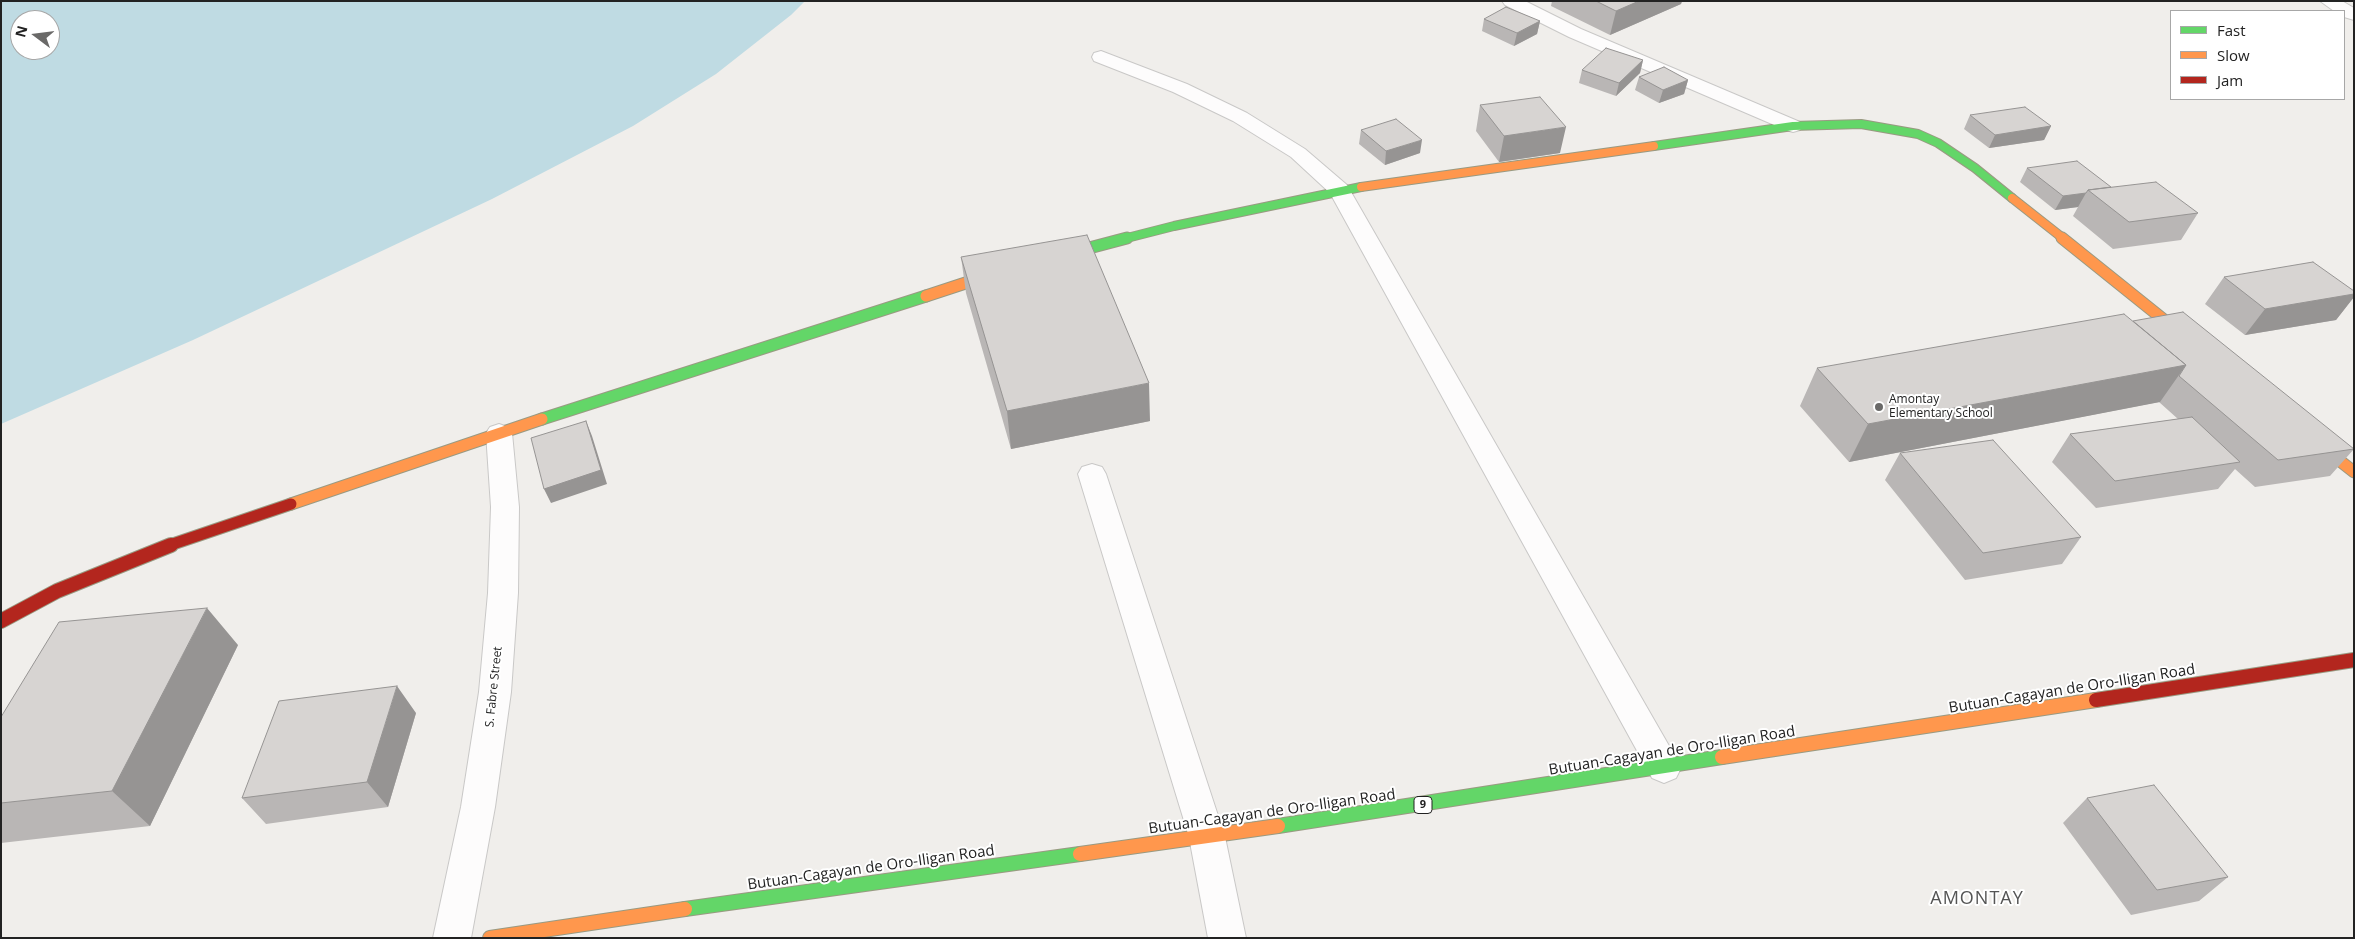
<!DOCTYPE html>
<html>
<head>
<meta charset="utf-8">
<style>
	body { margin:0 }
	#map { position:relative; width:2355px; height:939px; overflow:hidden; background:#f0eeeb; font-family:"Open Sans",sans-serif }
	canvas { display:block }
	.frame { position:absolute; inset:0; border:2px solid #222; pointer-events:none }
	.legend { position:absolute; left:2170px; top:10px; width:175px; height:90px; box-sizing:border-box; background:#fff; border:1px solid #a7a7a7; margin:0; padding:6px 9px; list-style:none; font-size:15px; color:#222 }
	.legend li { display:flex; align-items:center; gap:10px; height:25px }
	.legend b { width:25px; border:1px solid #a7a7a7 }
	.north { position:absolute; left:10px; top:10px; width:50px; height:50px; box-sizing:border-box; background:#fff; border:1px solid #a7a7a7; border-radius:50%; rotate:285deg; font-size:14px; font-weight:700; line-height:20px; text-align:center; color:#222 }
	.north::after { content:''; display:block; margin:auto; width:18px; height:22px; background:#6a6968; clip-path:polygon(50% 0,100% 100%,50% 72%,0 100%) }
</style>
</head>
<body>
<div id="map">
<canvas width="2355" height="939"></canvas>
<div class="frame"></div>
<ul class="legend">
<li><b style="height:6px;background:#63d668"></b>Fast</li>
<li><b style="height:6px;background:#ff974d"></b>Slow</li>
<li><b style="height:6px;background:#b3261e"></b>Jam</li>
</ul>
<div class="north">N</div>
</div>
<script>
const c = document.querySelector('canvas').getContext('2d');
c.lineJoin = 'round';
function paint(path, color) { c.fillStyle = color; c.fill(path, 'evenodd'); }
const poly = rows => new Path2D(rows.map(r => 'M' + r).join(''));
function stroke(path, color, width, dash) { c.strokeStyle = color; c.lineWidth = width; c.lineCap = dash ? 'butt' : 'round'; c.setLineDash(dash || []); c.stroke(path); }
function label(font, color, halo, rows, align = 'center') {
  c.font = font + ' "Open Sans",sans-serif'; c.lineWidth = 4; c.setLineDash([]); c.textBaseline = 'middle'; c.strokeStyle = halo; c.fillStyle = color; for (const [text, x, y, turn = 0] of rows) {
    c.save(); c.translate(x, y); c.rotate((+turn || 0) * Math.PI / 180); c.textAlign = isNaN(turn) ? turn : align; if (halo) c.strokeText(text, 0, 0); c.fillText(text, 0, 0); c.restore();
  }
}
paint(poly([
	[1,1,805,1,791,15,716,74,633,126,492,199,193,340,1,424],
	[20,20,50,20,50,50,20,50]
]), '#bfdbe3');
const street = poly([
	[1502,1,1525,1,1581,29,1800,122,1803,126,1800,130,1793,132,1786,130,1569,37,1505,5,1502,1],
	[2320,1,2342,1,2354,8,2354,20,2344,17,2344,11,2334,11,2320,1],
	[1101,51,1187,84,1247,113,1305,149,1347,185,1676,758,1681,768,1676,778,1664,783,1652,778,1330,193,1291,157,1233,121,1173,92,1094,61,1092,57,1094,53,1101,51],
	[499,424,508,427,512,433,519,507,518,593,511,692,495,807,471,938,433,938,461,807,479,692,488,593,491,507,486,433,490,427,499,424],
	[1092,464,1102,467,1106,474,1225,837,1246,938,1208,938,1189,837,1078,474,1082,467,1092,464]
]);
const fastFar2 = poly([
	[1654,146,1793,126,1861,124,1918,134,1938,143,1975,168,2012,198],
	[1123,239,1174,226,1361,187]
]);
const fastFar1 = poly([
	[1055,257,1127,238],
	[542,419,926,296]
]);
const fast = poly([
	[1278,826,1722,757],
	[685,909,1080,854]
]);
const slowFar2 = poly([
	[1361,187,1654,146],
	[2012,198,2064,239]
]);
const slowFar1 = poly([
	[2062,238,2189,340],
	[926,296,999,272],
	[2312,439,2354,472],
	[291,504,542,419]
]);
const slow = poly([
	[1722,757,2096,700],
	[1080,854,1278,826],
	[490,938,685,909]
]);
const jamFar1 = poly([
	[167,546,291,504]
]);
const jam = poly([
	[1,621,57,591,171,545],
	[2096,700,2354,660]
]);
stroke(street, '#c9c8c7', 2);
stroke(fastFar2, '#999a82', 10);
stroke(fastFar1, '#999a82', 13);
stroke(fast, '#999a82', 16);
stroke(slowFar2, '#999a82', 10);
stroke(slowFar1, '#999a82', 13);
stroke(slow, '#999a82', 16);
stroke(jamFar1, '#999a82', 13);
stroke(jam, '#999a82', 16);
paint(street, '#fdfcfc');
stroke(fastFar2, '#63d668', 8);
stroke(fastFar1, '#63d668', 11);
stroke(fast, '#63d668', 14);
stroke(slowFar2, '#ff974d', 8);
stroke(slowFar1, '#ff974d', 11);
stroke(slow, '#ff974d', 14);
stroke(jamFar1, '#b3261e', 11);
stroke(jam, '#b3261e', 14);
paint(poly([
	[1552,1,1682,1,1681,4,1610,35,1551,6],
	[1484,19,1540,21,1537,34,1514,46,1482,31],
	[1643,60,1640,73,1616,96,1579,83,1582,70],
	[1639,77,1688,80,1684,94,1659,103,1635,90],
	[1480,105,1560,153,1499,162,1476,131],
	[1970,115,2051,126,2044,140,1989,148,1964,129],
	[1361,130,1420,153,1385,165,1359,144],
	[2027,168,2111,187,2198,213,2181,240,2113,249,2073,216,2078,207,2055,210,2020,182],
	[961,257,1150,421,1011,449,966,293],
	[2224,277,2354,291,2354,297,2336,320,2245,335,2205,304],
	[2133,321,2354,449,2330,476,2255,487,2235,469,2218,489,2096,508,2052,462,2070,434,2178,419,2159,402,1849,462,1800,406,1817,368],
	[1900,453,2081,537,2062,564,1965,580,1885,480],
	[238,645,150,826,1,843,1,717],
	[416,713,388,807,266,824,242,798],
	[2087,798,2228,877,2199,901,2131,915,2063,823]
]), '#b9b6b5');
paint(poly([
	[1639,1,1682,1,1681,4,1610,35,1616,11],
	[1540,21,1537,34,1514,46,1517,33],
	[1643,60,1640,73,1616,96,1619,83],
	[1688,80,1684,94,1659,103,1663,90],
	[2051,126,2044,140,1989,148,1995,135],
	[1566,127,1560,153,1499,162,1504,136],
	[1422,140,1420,153,1385,165,1386,151],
	[2086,193,2078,207,2055,210,2063,196],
	[2354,294,2354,297,2336,320,2245,335,2265,309],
	[2186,365,2160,402,1849,462,1868,424],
	[1149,383,1150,421,1011,449,1007,411],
	[586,421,592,436,607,484,551,503,544,489],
	[207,608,238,645,150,826,112,791],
	[397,686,416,713,388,807,367,782]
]), '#969493');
const building = poly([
	[1596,1,1639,1,1616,11,1596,1],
	[1506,7,1540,21,1517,33,1484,19,1506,7],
	[1606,48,1643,60,1619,83,1582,70,1606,48],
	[1664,67,1688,80,1663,90,1639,77,1664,67],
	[1540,97,1566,127,1504,136,1480,105,1540,97],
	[2025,107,2051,126,1995,135,1970,115,2025,107],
	[1396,119,1422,140,1386,151,1361,130,1396,119],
	[2077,161,2111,187,2088,190,2086,193,2063,196,2027,168,2077,161],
	[2156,182,2198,213,2129,222,2088,190,2156,182],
	[1087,235,1149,383,1007,411,961,257,1087,235],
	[2313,262,2354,291,2354,294,2265,309,2224,277,2313,262],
	[2183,312,2354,449,2278,460,2179,376,2186,365,2133,321,2183,312],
	[2124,314,2186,365,1868,424,1817,368,2124,314],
	[2192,417,2240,462,2115,481,2070,434,2192,417],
	[586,421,601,470,544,489,531,438,586,421],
	[1993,440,2081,537,1983,553,1900,453,1993,440],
	[207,608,112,791,1,803,1,717,59,622,207,608],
	[397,686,367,782,242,798,279,701,397,686],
	[2154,785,2228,877,2157,890,2087,798,2154,785]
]);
paint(building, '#d7d4d2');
stroke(building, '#969493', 1);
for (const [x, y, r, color] of [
	[1879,407,5,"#6a6968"]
]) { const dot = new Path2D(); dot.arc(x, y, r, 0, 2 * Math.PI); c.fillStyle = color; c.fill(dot); stroke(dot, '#fff', 2); }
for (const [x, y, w] of [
	[1423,805,18]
]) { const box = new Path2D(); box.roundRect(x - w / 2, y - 8.5, w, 17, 4); c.fillStyle = '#fff'; c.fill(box); stroke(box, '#222', 1); }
label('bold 11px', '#222', null, [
	["9",1423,805]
]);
label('12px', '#222', '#fff', [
	["Amontay",1889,400],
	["Elementary School",1889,414]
], 'left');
label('12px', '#222', '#fff', [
	["S. Fabre Street",494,687,-84]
]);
label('15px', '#222', '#fff', [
	["Butuan-Cagayan de Oro-Iligan Road",2072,689,-9],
	["Butuan-Cagayan de Oro-Iligan Road",1672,751,-9],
	["Butuan-Cagayan de Oro-Iligan Road",1272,812,-8],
	["Butuan-Cagayan de Oro-Iligan Road",871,868,-8]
]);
c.letterSpacing = '1px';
label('18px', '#555', '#fff', [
	["AMONTAY",1977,899]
]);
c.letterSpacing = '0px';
</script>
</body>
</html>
